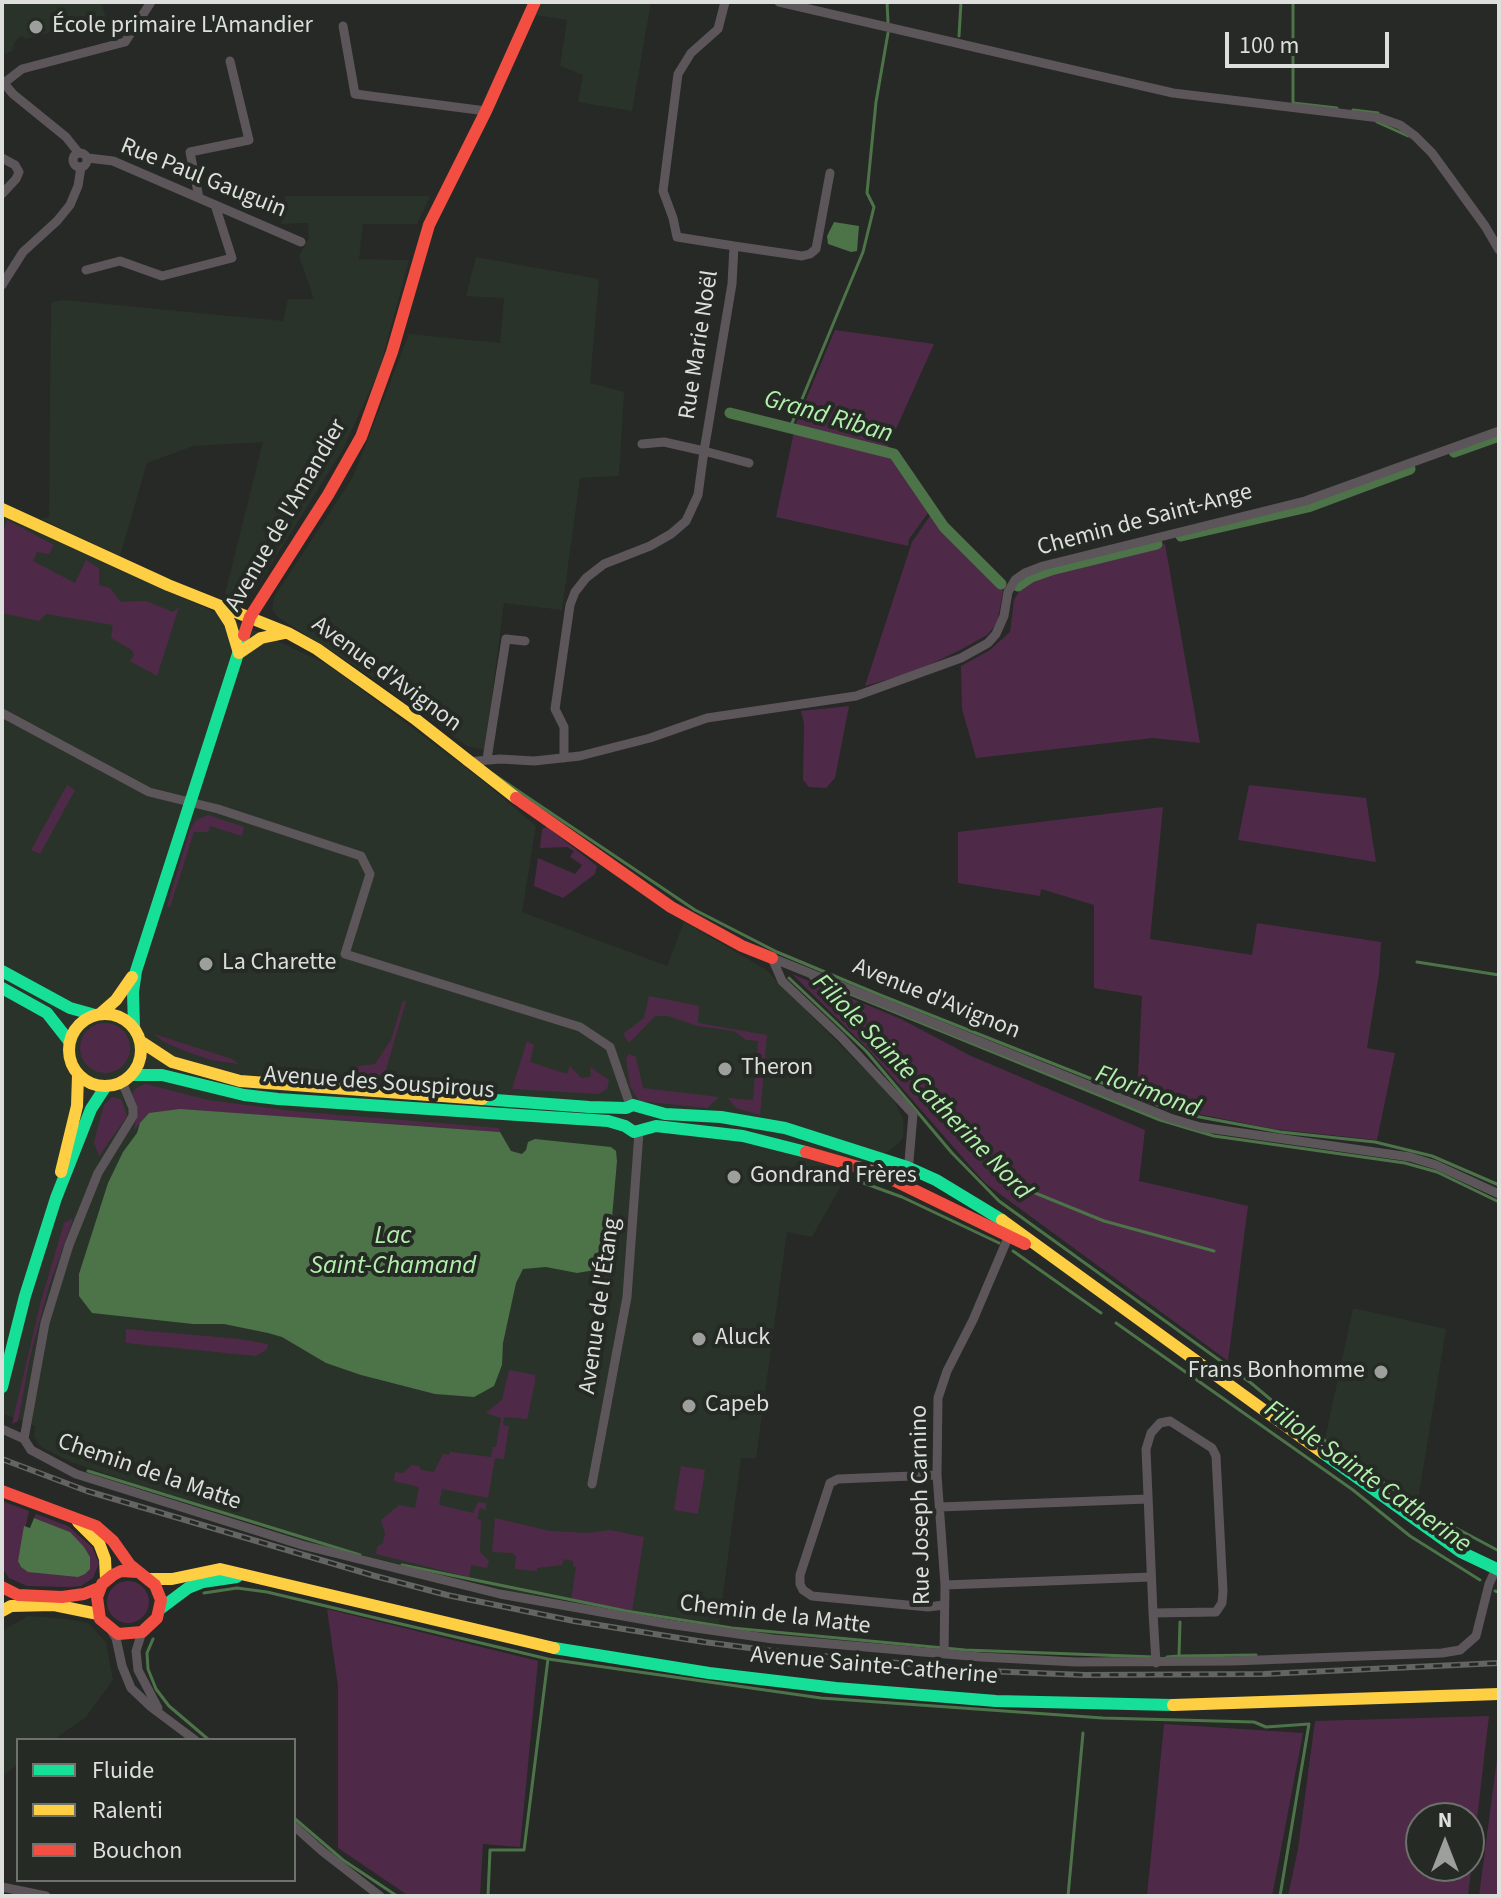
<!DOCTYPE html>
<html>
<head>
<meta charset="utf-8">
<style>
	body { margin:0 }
	#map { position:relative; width:1501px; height:1898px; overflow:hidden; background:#262925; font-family:"Source Sans 3",sans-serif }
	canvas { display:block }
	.frame { position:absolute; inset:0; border:4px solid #dcdfdb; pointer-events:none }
	.legend { position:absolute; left:16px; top:1738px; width:280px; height:144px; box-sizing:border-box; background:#252a24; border:2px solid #6e726d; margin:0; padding:10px 14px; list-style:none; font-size:24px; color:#dcdfdb }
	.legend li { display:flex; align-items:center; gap:16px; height:40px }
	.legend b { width:40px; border:2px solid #6e726d }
	.north { position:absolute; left:1405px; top:1802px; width:80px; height:80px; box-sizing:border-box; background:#252a24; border:2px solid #6e726d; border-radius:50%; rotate:0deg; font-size:22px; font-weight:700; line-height:32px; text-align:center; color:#dcdfdb }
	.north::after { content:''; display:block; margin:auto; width:28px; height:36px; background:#9c9f9b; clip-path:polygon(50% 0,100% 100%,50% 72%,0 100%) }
	.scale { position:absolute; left:1225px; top:32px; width:164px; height:36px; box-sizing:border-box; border:4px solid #dcdfdb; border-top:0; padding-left:10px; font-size:24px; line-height:28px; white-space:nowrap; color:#dcdfdb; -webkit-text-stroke:6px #252a24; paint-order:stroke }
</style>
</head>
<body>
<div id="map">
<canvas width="1501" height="1898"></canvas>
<div class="frame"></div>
<ul class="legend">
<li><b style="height:10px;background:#16e098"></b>Fluide</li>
<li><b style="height:10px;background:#ffcf43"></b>Ralenti</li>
<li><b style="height:10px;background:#f24e42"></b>Bouchon</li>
</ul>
<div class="north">N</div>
<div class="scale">100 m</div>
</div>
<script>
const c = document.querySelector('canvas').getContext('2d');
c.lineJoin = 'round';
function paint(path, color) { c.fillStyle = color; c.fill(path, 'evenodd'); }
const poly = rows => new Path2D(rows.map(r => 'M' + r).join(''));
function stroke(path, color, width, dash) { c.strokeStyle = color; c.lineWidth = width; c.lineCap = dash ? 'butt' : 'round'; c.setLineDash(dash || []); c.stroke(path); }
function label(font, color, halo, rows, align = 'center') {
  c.font = font + ' "Source Sans 3",sans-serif'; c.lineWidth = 8; c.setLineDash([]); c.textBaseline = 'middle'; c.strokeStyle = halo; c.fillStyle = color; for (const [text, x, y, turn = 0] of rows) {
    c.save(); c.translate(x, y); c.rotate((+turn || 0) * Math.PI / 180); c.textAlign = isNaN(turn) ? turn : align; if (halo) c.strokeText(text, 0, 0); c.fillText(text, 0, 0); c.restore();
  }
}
paint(poly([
	[2,2,101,2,106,18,26,39,21,36,14,43,12,51,3,54],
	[543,2,651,2,632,111,578,102,583,75,560,66,567,20,536,15],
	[285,196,430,196,417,224,363,224,359,259,409,260,379,371,343,449,254,592,224,598,263,442,194,446,147,463,120,556,41,519,49,517,51,302,64,300,283,321,288,299,314,299,299,256,309,238,308,223,281,224],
	[476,257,599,279,590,383,624,392,619,476,580,478,562,610,504,603,485,750,467,746,377,680,279,618,272,610,274,597,353,477,409,334,500,343,504,298,466,296],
	[2,514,327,664,477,776,536,826,522,912,667,966,684,922,765,969,892,1097,903,1118,903,1138,896,1146,845,1179,812,1237,787,1232,756,1458,741,1458,719,1624,519,1593,302,1540,71,1462,41,1447,34,1437,35,1426,2,1413],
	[1353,1308,1446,1329,1418,1500,1325,1439],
	[28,1616,67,1619,88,1623,106,1642,113,1680,86,1717,53,1740,18,1740,18,1765,2,1776,2,1631]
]), '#2a3329');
paint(poly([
	[835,330,934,344,887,449,795,426],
	[794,432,890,458,928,513,909,539,908,546,776,517],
	[930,516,1003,591,997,624,987,635,962,649,919,670,865,686,912,542],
	[7,520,54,545,49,554,37,552,33,561,75,583,86,560,99,568,99,585,110,588,121,602,146,601,173,612,179,607,157,676,130,661,134,655,132,650,111,638,113,625,46,614,39,621,2,613,2,536],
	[1165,544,1200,743,1153,738,976,758,962,709,961,666,990,650,1010,632,1014,600,1023,585,1045,574],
	[849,706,835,778,826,788,809,787,803,780,804,724,801,711],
	[67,785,75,790,40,854,31,850],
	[1249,785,1366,798,1376,862,1238,840],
	[1163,807,1150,939,1252,955,1257,923,1381,942,1379,974,1367,1048,1395,1053,1377,1140,1273,1129,1178,1110,1137,1095,1142,996,1094,988,1094,905,1041,889,1040,896,958,883,958,832],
	[208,815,244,827,242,836,210,826,208,832,194,832,170,907,167,906,190,829,196,820],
	[547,827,597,866,595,874,563,898,534,886,538,858,575,874,582,865,570,857,574,851,567,847,540,848,542,829],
	[792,974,901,1019,969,1055,1145,1130,1139,1181,1248,1206,1228,1361,985,1183,866,1047],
	[649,996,699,1006,698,1023,767,1035,760,1115,736,1108,728,1098,753,1100,758,1041,746,1040,734,1031,697,1026,668,1016,655,1016,629,1043,623,1034,644,1018],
	[403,1001,406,1001,384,1076,347,1073,351,1067,375,1064,391,1040],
	'80 1048a25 25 0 1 1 50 0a25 25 0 1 1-50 0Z',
	[154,1034,232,1059,239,1064,211,1060,185,1051,164,1042],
	[527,1041,534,1045,530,1062,567,1074,570,1066,581,1078,591,1077,590,1067,609,1080,607,1089,598,1094,512,1089],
	[629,1054,636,1057,643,1088,719,1097,707,1108,639,1101,630,1086,626,1058],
	[146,1084,208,1100,292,1111,499,1128,500,1132,338,1120,149,1113,134,1130,138,1110,132,1093,138,1087],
	[112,1097,121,1099,127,1116,99,1156,94,1142,104,1105],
	[71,1219,73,1219,49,1286,30,1357,18,1421,12,1424,41,1301,64,1223],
	[126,1329,240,1339,268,1344,267,1349,256,1356,126,1343],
	[509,1370,535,1375,535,1382,527,1419,504,1417,503,1425,509,1426,504,1459,495,1458,488,1498,442,1489,439,1505,473,1513,478,1502,486,1503,486,1510,480,1508,477,1519,481,1520,480,1552,489,1561,487,1568,471,1565,469,1577,376,1554,377,1547,383,1543,385,1533,381,1520,399,1505,415,1508,419,1487,394,1481,395,1472,403,1473,412,1465,419,1466,421,1470,434,1472,443,1454,449,1455,450,1452,491,1457,493,1447,496,1447,501,1418,486,1413,502,1400],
	[681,1466,705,1470,698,1514,674,1510],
	[2,1501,29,1511,18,1561,21,1567,70,1532,34,1518,36,1514,68,1526,92,1547,99,1563,93,1578,81,1586,69,1587,27,1586,9,1578,2,1568],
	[495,1518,550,1531,588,1533,610,1530,644,1537,632,1611,571,1601,576,1567,573,1566,573,1561,564,1559,562,1565,537,1568,537,1571,515,1569,516,1557,513,1553,492,1552],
	'107 1602a21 21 0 1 1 42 0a21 21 0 1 1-42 0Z',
	[327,1609,538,1661,520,1847,483,1844,480,1896,409,1896,338,1848,338,1686],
	[1489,1716,1468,1896,1288,1896,1298,1849,1315,1721],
	[1421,1818,1469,1818,1469,1866,1421,1866],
	[1164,1724,1303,1733,1272,1896,1147,1896],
	[1499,1744,1499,1896,1479,1896]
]), '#4f2a48');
paint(poly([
	[834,222,859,226,857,251,851,252,828,244,827,236],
	[180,1109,500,1132,511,1151,522,1154,526,1150,528,1142,535,1139,611,1147,616,1151,617,1161,608,1263,595,1270,577,1273,546,1267,523,1269,516,1283,503,1343,502,1365,494,1386,474,1397,435,1394,361,1375,326,1363,282,1337,268,1333,224,1324,193,1324,92,1313,79,1296,79,1274,108,1183,123,1152,137,1133,140,1123,149,1113],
	[34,1518,70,1532,84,1547,90,1557,90,1569,85,1574,78,1577,28,1572,21,1567,18,1561,24,1526,30,1528]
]), '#4d7349');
stroke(poly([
	[887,2,888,22],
	[1293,2,1293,103,1337,108],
	[959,36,961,2],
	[1353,110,1378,113],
	[1377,122,1408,136],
	[790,428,863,252,874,207,867,193,876,102,888,33],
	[493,774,695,910,777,952,880,995,1160,1106,1189,1115,1280,1132,1375,1142,1432,1156,1499,1185],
	[1417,962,1499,975],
	[789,978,866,1051,952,1153,999,1201,1251,1383,1288,1414,1378,1479,1437,1518,1499,1551],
	[811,978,1160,1120,1214,1136,1405,1163,1437,1172,1499,1202],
	[858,1181,902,1197,999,1243],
	[1018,1186,1104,1221,1214,1251],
	[1013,1251,1101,1313],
	[1116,1323,1353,1490,1410,1536,1480,1580],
	[88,1471,360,1555],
	[402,1565,626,1611,732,1628,965,1650,1155,1657],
	[1495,1591,1499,1592],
	[204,1593,237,1588,267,1592,548,1659,821,1698,1103,1718,1254,1722,1266,1727,1309,1724,1280,1896],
	[1180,1622,1179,1656,1256,1655],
	[153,1639,147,1653,148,1669,156,1689,169,1706,209,1740],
	[1167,1657,1179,1656],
	[294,1818,343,1860,397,1896],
	[488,1896,490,1850,524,1850,548,1659],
	[1068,1896,1083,1733]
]), '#4d7349', 3);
stroke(poly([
	[730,413,894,454,944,527,1001,584],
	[1454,452,1499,436],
	[1181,536,1308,507,1410,469],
	[1018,586,1031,577,1051,570,1157,544]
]), '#4d7349', 11);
stroke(poly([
	[725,2,718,29,691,53,678,74,663,191,673,218,677,237,734,246,732,284,704,451,749,463],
	[779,2,1173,93,1380,118,1400,125,1415,136,1432,153,1485,226,1499,250],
	[343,26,355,94,486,111],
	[2,81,13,94,66,137,78,152],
	[4,83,22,69,125,42,151,2],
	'73 160a7 7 0 1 1 14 0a7 7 0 1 1-14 0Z',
	[2,158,15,165,19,172,16,179,2,194],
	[88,158,113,161,301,242],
	[199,198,190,152,249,140,230,61],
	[734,246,802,256,810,254,816,249,830,173],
	[86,270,120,261,162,276,232,258,215,205],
	[2,285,23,252,57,221,70,205,78,186,81,167],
	[2,713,149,792,218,809,361,856,370,874,345,954,580,1027,610,1047,630,1105],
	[564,758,564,727,555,709,570,605,575,592,586,578,604,564,650,546,671,534,686,521,698,495,704,451,664,442,642,444],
	[487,759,506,639,525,641],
	[467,762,500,759,534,761,580,756,650,738,707,718,856,696,961,658,988,643,996,634,1004,616,1008,592,1015,580,1025,573,1043,566,1305,501,1499,431],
	[772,958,1170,1118,1200,1127,1410,1157,1436,1165,1499,1194],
	[772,958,782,981,841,1037,913,1114,909,1161,900,1183],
	[1170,1421,1212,1448,1216,1456,1223,1591,1222,1603,1216,1612,1153,1613,1146,1449,1151,1433,1160,1423,1170,1421],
	[2,1429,24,1439],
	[24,1439,31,1450,76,1474,302,1545,500,1594,668,1624,773,1639,981,1657,1076,1662,1233,1661,1442,1653,1460,1650,1476,1636,1489,1584,1496,1569],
	[24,1439,45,1323,69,1245,98,1173,133,1116,133,1108,122,1082],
	[937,1475,838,1479,830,1483,800,1575,800,1584,803,1590,812,1596,928,1607,944,1605],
	[592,1484,627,1297,639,1132],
	[940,1507,1147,1499],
	[945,1585,1151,1577],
	[1153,1613,1156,1663],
	[111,1630,116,1638,122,1666,131,1688,151,1707,195,1740],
	[142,1632,136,1651,138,1670,158,1708],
	[944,1654,945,1585,937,1475,938,1398,947,1371,973,1320,1010,1233],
	[294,1826,322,1851,380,1896],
	[2,1887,46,1896]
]), '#5c555a', 9);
stroke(poly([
	[2,971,70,1008,95,1015],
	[2,988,47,1013,69,1041],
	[134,1028,133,992,136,971,244,635],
	[131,1075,162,1075,244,1095,278,1099,608,1121,625,1126,634,1132,656,1126,743,1136,806,1152],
	[482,1099,589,1107,626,1108,633,1105,665,1114,721,1117,785,1128,907,1167,936,1180,1002,1220],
	[2,1387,25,1296,56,1198,91,1109,106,1086],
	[1323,1453,1461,1552,1499,1570],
	[160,1609,188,1588,203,1582,237,1577],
	[554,1648,709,1673,836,1688,996,1701,1173,1705]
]), '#16e098', 12);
stroke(poly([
	[2,509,168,585,288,633,317,649,414,718,516,798],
	[219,606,230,623,239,653,261,638,285,633],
	'69 1050a36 36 0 1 1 72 0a36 36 0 1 1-72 0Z',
	[100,1014,116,1000,132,977],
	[140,1041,172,1062,240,1081,482,1099],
	[61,1172,77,1106,78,1075],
	[1002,1220,1323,1453],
	[78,1522,99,1543,105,1559,106,1579],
	[150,1579,172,1579,220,1569,554,1648],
	[2,1611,11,1606,54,1605,98,1614],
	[1173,1705,1499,1694]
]), '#ffcf43', 12);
stroke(poly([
	[244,635,250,617,328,495,361,437,392,352,429,225,486,111,535,2],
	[516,798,671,907,742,946,772,958],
	[806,1152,879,1173,1025,1244],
	[2,1491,96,1526,113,1541,130,1565,155,1585,161,1600,157,1618,142,1632,118,1634,100,1619,97,1597,102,1584,113,1575,121,1571,138,1572],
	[2,1587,18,1595,62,1597,84,1594,99,1588]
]), '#f24e42', 12);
const rail = poly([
	[2,1459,87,1491,375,1576,447,1595,574,1621,704,1642,788,1653,987,1671,1084,1675,1264,1674,1499,1663]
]);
stroke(rail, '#656464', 6);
stroke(rail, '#252a24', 3, [9]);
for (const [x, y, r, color] of [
	[36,27,8,"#9c9f9b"],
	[206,964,8,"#9c9f9b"],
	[725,1069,8,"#9c9f9b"],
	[734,1177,8,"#9c9f9b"],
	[699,1339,8,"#9c9f9b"],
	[1381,1372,8,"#9c9f9b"],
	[689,1406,8,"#9c9f9b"]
]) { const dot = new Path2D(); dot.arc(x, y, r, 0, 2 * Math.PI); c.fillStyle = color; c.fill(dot); stroke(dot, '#252a24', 3); }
label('24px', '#dcdfdb', '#252a24', [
	["École primaire L'Amandier",52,27],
	["La Charette",222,964],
	["Theron",741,1069],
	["Gondrand Frères",750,1177],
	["Aluck",715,1339],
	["Frans Bonhomme",1365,1372,"right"],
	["Capeb",705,1406]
], 'left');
label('24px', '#dcdfdb', '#252a24', [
	["Rue Paul Gauguin",203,179,22],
	["Rue Marie Noël",700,345,-81],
	["Avenue de l'Amandier",287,516,-60],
	["Chemin de Saint-Ange",1145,521,-15],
	["Avenue d'Avignon",386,675,36],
	["Avenue d'Avignon",936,1000,22],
	["Avenue des Souspirous",379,1084,4],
	["Avenue de l'Étang",601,1306,-82],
	["Chemin de la Matte",149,1473,19],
	["Rue Joseph Carnino",922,1505,-91],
	["Chemin de la Matte",775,1616,7],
	["Avenue Sainte-Catherine",874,1667,5]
]);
label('italic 26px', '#b2f1ac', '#252a24', [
	["Grand Riban",828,418,16],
	["Filiole Sainte Catherine Nord",921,1088,46],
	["Florimond",1147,1093,20],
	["Lac",393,1237],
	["Saint-Chamand",393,1267],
	["Filiole Sainte Catherine",1367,1478,35]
]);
</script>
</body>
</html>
